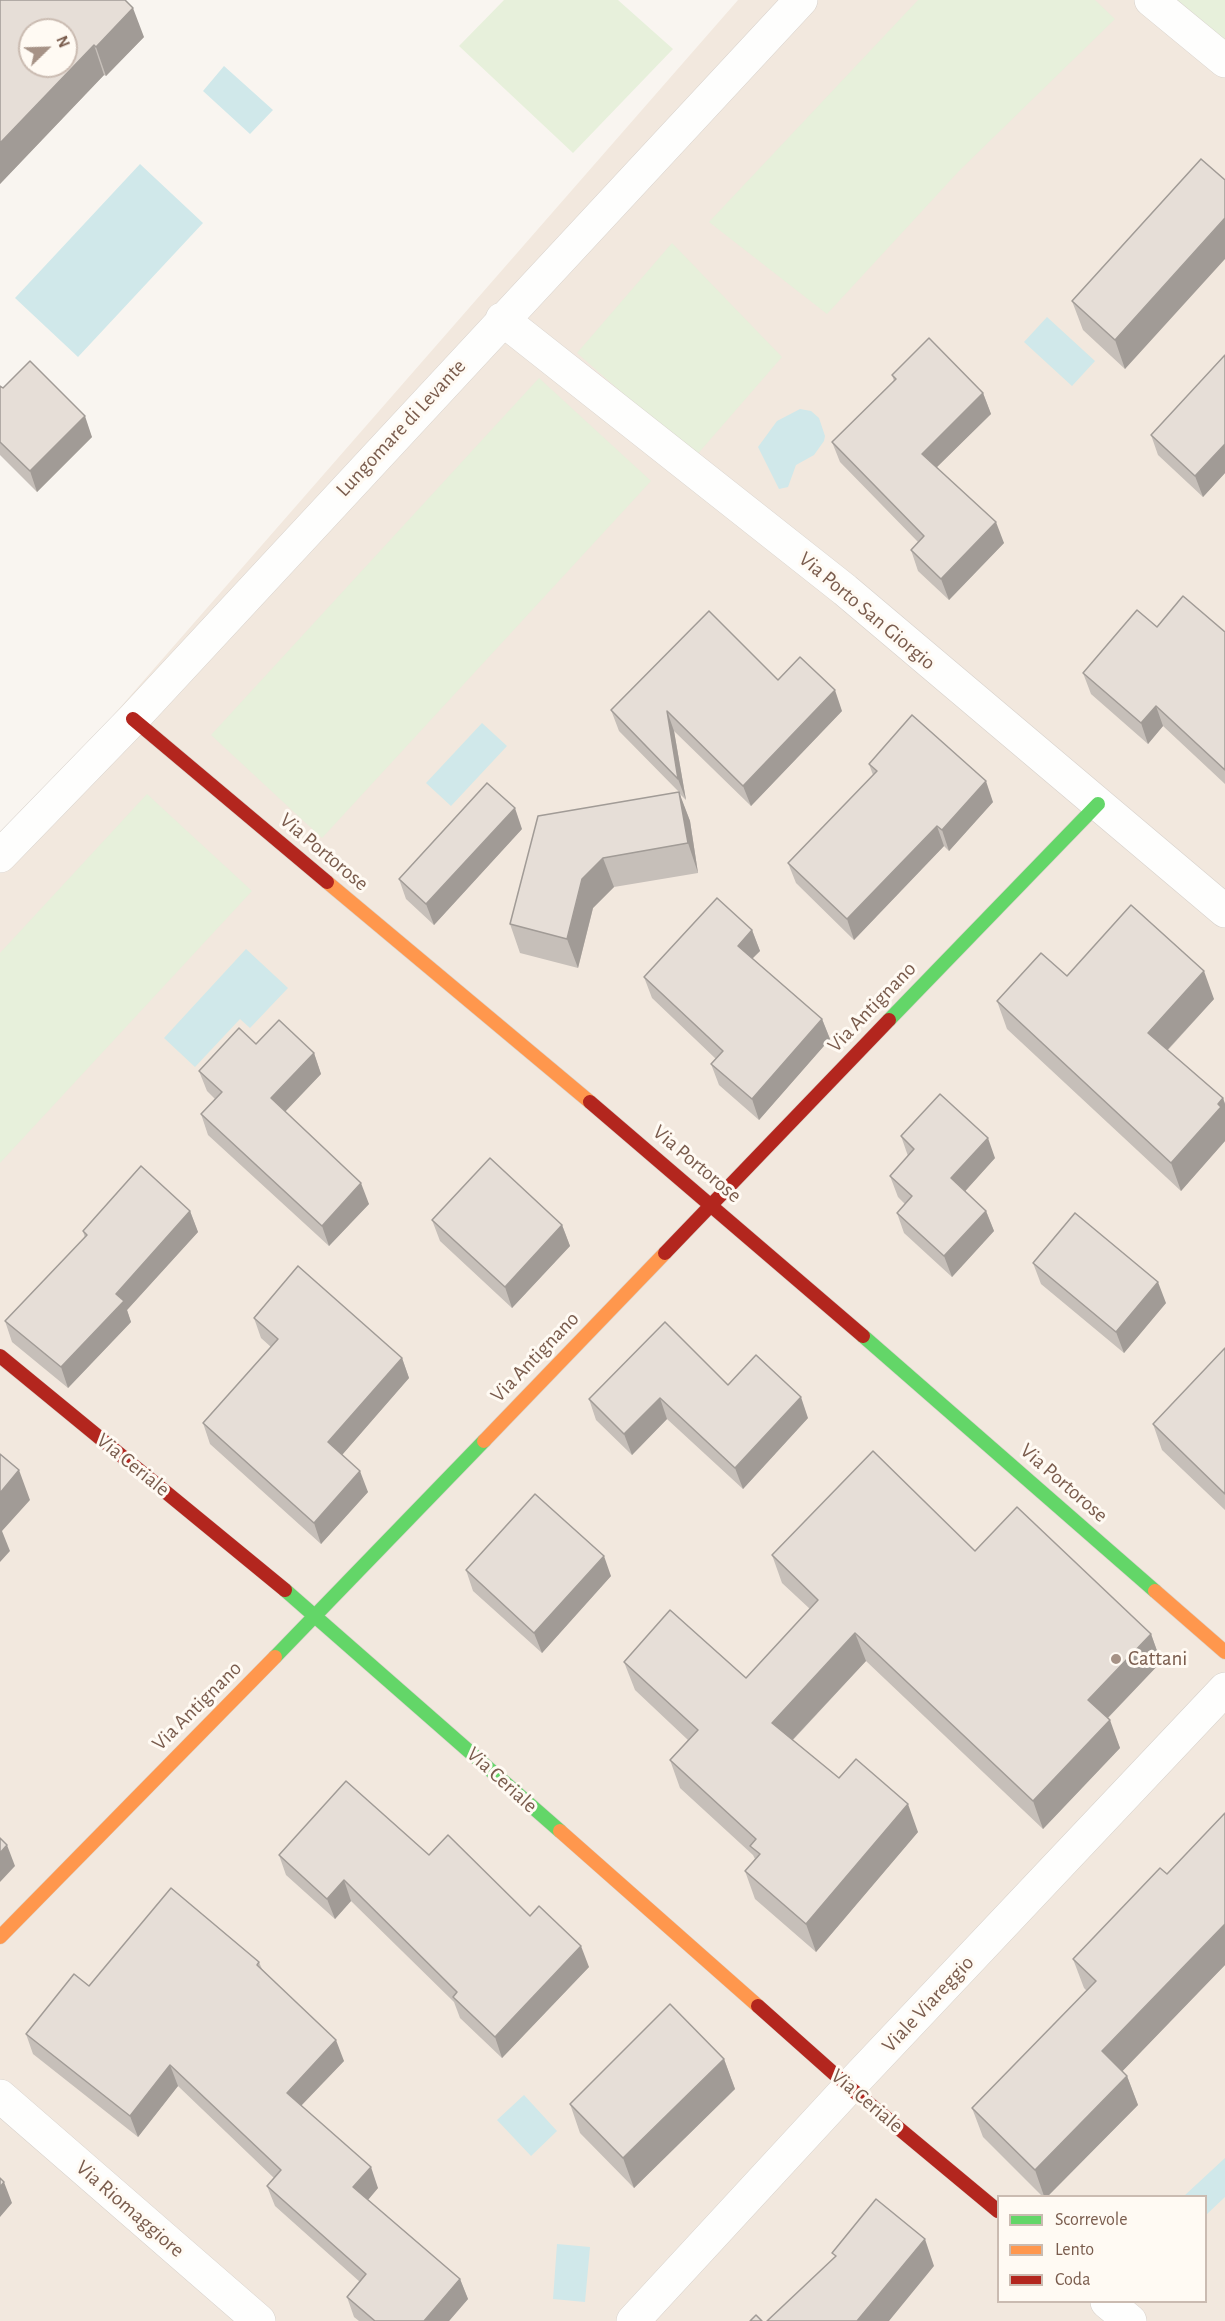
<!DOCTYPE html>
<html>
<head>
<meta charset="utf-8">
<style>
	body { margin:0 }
	#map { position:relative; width:1225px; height:2321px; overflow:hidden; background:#f9f5f0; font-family:"Alegreya Sans",sans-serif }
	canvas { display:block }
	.legend { position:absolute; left:997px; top:2195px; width:210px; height:108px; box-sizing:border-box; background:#fffaf3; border:2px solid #cabbb1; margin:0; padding:8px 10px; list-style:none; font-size:18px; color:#7a5c4d }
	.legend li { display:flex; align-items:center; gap:12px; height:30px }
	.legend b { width:30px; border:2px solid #cabbb1 }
	.north { position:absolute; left:18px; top:18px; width:60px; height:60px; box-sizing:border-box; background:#fffaf3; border:2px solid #cabbb1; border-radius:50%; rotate:67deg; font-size:16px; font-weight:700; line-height:24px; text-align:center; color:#7a5c4d }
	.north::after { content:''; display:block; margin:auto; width:21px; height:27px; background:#a69286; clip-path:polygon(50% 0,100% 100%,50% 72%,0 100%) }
</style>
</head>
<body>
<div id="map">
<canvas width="1225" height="2321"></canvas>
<ul class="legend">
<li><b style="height:8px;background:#63d668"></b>Scorrevole</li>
<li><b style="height:8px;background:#ff974d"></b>Lento</li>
<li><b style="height:8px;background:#b3261e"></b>Coda</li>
</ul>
<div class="north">N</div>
</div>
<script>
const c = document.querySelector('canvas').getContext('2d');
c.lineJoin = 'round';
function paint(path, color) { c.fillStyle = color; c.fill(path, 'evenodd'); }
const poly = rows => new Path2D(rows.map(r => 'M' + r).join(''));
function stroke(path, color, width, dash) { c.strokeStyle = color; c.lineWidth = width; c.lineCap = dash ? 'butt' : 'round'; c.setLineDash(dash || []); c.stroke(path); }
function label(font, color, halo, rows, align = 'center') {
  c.font = font + ' "Alegreya Sans",sans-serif'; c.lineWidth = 6; c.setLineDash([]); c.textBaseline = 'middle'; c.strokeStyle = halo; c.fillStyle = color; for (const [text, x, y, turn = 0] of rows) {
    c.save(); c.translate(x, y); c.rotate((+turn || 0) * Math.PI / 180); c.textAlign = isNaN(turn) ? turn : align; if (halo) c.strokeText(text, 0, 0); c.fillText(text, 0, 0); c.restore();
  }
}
paint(poly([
	[738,0,1225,0,1225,2321,0,2321,0,845],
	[998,2196,1206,2196,1206,2302,998,2302]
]), '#f2e8de');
paint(poly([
	[504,0,618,0,673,49,573,153,459,46],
	[918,0,1095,0,1115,19,959,171,827,314,709,222],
	[1167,0,1225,0,1225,50],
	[672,243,782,357,695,457,577,353],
	[539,378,651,481,322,838,211,735],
	[147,794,252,891,0,1163,0,953]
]), '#e7f0db');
paint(poly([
	[224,66,273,110,250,134,203,91],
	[140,164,203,223,78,357,15,298],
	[1047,317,1095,361,1072,386,1024,342],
	[800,409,811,411,819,418,825,436,824,441,814,455,796,465,788,487,779,489,758,447,777,421],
	[482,723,507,746,451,806,426,783],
	[246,949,288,988,250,1028,240,1019,195,1067,164,1038],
	[524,2095,557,2131,531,2156,497,2120],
	[1225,2158,1225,2197,1206,2215,1206,2196,1184,2196],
	[557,2244,590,2247,585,2302,553,2299]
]), '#d0e8ea');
const street = poly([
	[1151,0,1225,61],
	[502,319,845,590,1225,911],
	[0,856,133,719,801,0],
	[0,2096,259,2321],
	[1107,2302,1130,2321],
	[633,2321,849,2087,1225,1689]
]);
const fast = poly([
	[889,1020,1098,804],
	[863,1336,1155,1591],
	[285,1590,560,1831],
	[275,1657,484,1441]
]);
const slow = poly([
	[327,882,590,1102],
	[484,1441,665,1253],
	[1155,1591,1225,1652],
	[560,1831,758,2006],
	[0,1937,275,1657]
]);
const jam = poly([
	[133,719,327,882],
	[590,1102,863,1336],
	[665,1253,889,1020],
	[0,1356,285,1590],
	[758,2006,849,2087,998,2211]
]);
stroke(street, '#d7d1cb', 34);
stroke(fast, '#d9d2cb', 15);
stroke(slow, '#d9d2cb', 15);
stroke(jam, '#d9d2cb', 15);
stroke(street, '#fefefd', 33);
stroke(fast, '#63d668', 14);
stroke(slow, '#ff974d', 14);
stroke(jam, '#b3261e', 14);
paint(poly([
	[0,0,144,37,106,76,104,75,0,184],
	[1201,159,1125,369,1083,330,1072,301],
	[1225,355,1225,473,1203,497,1158,455,1151,435],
	[892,375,983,393,991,414,936,467,1004,543,949,600,918,571,911,550,918,542,840,462,832,442,894,381],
	[0,386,3,388,92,437,37,492,0,455],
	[1157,627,1225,632,1225,784,1163,726,1148,744,1091,694,1083,673],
	[778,680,842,711,751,806,674,731,686,800,679,793,690,821,698,873,614,887,593,908,578,968,520,953,510,924,679,792,619,731,611,710],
	[869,764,993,802,949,851,944,846,854,940,796,883,788,863,873,775],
	[522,829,434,925,406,899,399,879],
	[752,930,760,951,752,958,822,1019,830,1039,759,1120,719,1085,711,1064,716,1059,652,998,644,977],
	[1067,976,1214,999,1168,1050,1223,1098,1225,1104,1225,1141,1181,1191,1007,1029,997,1001],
	[256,1044,314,1053,321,1074,285,1112,369,1204,329,1246,208,1135,201,1114,215,1099,207,1091,199,1071],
	[901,1136,995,1158,965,1191,986,1211,994,1231,952,1277,904,1233,897,1213,905,1204,898,1197,890,1176,908,1156],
	[190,1211,198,1232,127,1310,131,1322,68,1388,12,1342,5,1321,85,1238,83,1231],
	[432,1220,562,1225,570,1246,512,1308,440,1241],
	[1033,1263,1166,1303,1124,1353,1041,1284],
	[254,1318,402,1358,409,1378,342,1455,368,1492,321,1544,210,1444,203,1423,271,1347,261,1338],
	[1225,1348,1225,1510,1162,1450,1153,1424],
	[728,1385,808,1418,743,1489,667,1419,632,1455,596,1420,589,1399],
	[975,1551,1151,1634,1161,1662,1108,1718,1120,1748,1043,1829,866,1661,793,1740,839,1778,918,1832,816,1952,755,1899,745,1871,755,1859,753,1855,680,1788,670,1760,688,1740,635,1690,624,1662,746,1678,810,1609,782,1583,772,1555],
	[466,1570,611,1576,542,1653,473,1591],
	[1225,1813,1225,1965,1122,2071,1127,2076,1138,2105,1048,2196,1042,2196,983,2137,972,2108,1087,1991,1084,1988,1073,1959,1167,1874],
	[279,1855,429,1855,530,1916,589,1967,502,2058,460,2018,454,2002,351,1901,335,1919,286,1875],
	[259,1962,262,1969,344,2061,301,2106,378,2188,368,2200,460,2279,468,2299,449,2321,359,2321,354,2317,347,2297,360,2282,275,2206,267,2186,274,2178,178,2086,138,2137,33,2054,26,2034,89,1986],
	[724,2059,735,2089,634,2188,580,2133,570,2104]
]), '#c6bfb9');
paint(poly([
	[133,8,144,37,106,76,96,47],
	[94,45,104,75,0,184,0,143],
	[1225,218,1225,259,1125,369,1115,340],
	[983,393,991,414,929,475,922,454],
	[85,416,92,437,37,492,30,471],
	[1225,444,1225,473,1203,497,1195,476],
	[996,522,1004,543,949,600,941,579],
	[835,690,842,711,751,806,743,786],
	[1156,706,1163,726,1148,744,1141,723],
	[667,711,674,731,686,800,678,779],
	[986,781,993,802,949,851,942,830],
	[679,792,690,821,698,873,688,843],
	[515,808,522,829,434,925,426,904],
	[937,826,944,846,854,940,847,919],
	[603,858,614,887,593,908,578,968,567,939,582,879],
	[752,930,760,951,745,966,738,946],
	[1204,971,1214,999,1158,1060,1148,1033],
	[822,1019,830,1039,759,1120,752,1099],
	[314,1053,321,1074,278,1119,271,1098],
	[1223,1098,1225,1104,1225,1141,1181,1191,1171,1163],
	[988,1138,995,1158,959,1198,951,1178],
	[361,1183,369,1204,329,1246,322,1226],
	[190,1211,198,1232,127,1310,131,1322,68,1388,61,1367,116,1294],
	[986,1211,994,1231,952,1277,944,1256],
	[562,1225,570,1246,512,1308,505,1287],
	[1158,1282,1166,1303,1124,1353,1116,1332],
	[402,1358,409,1378,335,1463,328,1442],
	[801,1397,808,1418,743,1489,735,1468],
	[660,1398,667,1419,632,1455,624,1434],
	[19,1470,30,1500,2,1531,10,1551,0,1562,0,1493],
	[360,1471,368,1492,321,1544,314,1523],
	[604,1556,611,1576,542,1653,534,1633],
	[855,1633,866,1661,782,1751,772,1723],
	[1151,1634,1161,1662,1098,1728,1088,1700],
	[1110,1720,1120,1748,1043,1829,1033,1801],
	[908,1804,918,1832,816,1952,806,1924],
	[7,1845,15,1866,0,1882,0,1853],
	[344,1880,351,1901,335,1919,327,1899],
	[1225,1924,1225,1965,1113,2081,1102,2051],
	[581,1946,589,1967,502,2058,495,2037],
	[336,2040,344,2061,294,2113,287,2093],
	[724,2059,735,2089,634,2188,623,2158],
	[170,2065,178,2086,138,2137,130,2116],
	[1127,2076,1138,2105,1048,2196,1044,2196,1035,2170],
	[371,2167,378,2188,361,2208,353,2187],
	[4,2182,12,2203,0,2217,0,2187],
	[925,2239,934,2266,889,2321,857,2321],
	[460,2279,468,2299,449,2321,424,2321]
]), '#a19b96');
const building = poly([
	[0,0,125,0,133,8,96,47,94,45,0,143,0,0],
	[30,30,66,30,66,66,30,66,30,30],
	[1201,159,1225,180,1225,218,1115,340,1072,301,1201,159],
	[929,338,983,393,922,454,996,522,941,579,911,550,924,536,832,442,896,379,892,375,929,338],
	[1225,355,1225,444,1195,476,1151,435,1225,355],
	[30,361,85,416,30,471,0,442,0,386,3,388,30,361],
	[1183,596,1225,632,1225,770,1156,706,1141,723,1083,673,1137,610,1157,627,1183,596],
	[709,611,778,680,800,657,835,690,743,786,667,711,678,779,611,710,709,611],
	[912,715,986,781,942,830,937,826,847,919,788,863,877,771,869,764,912,715],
	[487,783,515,808,426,904,399,879,487,783],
	[679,792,688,843,603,858,582,879,567,939,510,924,538,816,679,792],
	[717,898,752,930,738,946,822,1019,752,1099,711,1064,723,1051,644,977,717,898],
	[1131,905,1204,971,1148,1033,1223,1098,1218,1104,1221,1107,1171,1163,997,1001,1041,953,1067,976,1131,905],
	[279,1020,314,1053,271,1098,361,1183,322,1226,201,1114,222,1092,199,1071,239,1028,256,1044,279,1020],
	[940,1094,988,1138,951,1178,986,1211,944,1256,897,1213,912,1196,890,1176,914,1149,901,1136,940,1094],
	[490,1158,562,1225,505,1287,432,1220,490,1158],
	[141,1166,190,1211,116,1294,124,1301,61,1367,5,1321,87,1235,83,1231,141,1166],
	[1075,1213,1158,1282,1116,1332,1033,1263,1075,1213],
	[298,1266,402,1358,328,1442,360,1471,314,1523,203,1423,278,1339,254,1318,298,1266],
	[665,1322,728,1385,756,1355,801,1397,735,1468,660,1398,624,1434,589,1399,665,1322],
	[1225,1348,1225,1494,1153,1424,1225,1348],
	[873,1451,975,1551,1017,1507,1151,1634,1088,1700,1110,1720,1033,1801,855,1633,772,1723,839,1778,856,1759,908,1804,806,1924,745,1871,760,1854,750,1846,756,1839,670,1760,698,1730,624,1662,670,1610,746,1678,818,1600,772,1555,873,1451],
	[0,1454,19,1470,0,1493,0,1454],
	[535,1494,604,1556,534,1633,466,1570,535,1494],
	[346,1781,429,1855,448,1835,530,1916,539,1906,581,1946,495,2037,453,1997,457,1992,344,1880,327,1899,279,1855,346,1781],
	[1225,1813,1225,1924,1102,2051,1127,2076,1035,2170,972,2108,1096,1981,1073,1959,1160,1868,1167,1874,1225,1813],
	[0,1838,7,1845,0,1853,0,1838],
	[171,1888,259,1962,257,1965,336,2040,287,2093,371,2167,353,2187,460,2279,424,2321,375,2321,347,2297,366,2274,267,2186,281,2170,170,2065,130,2116,26,2034,74,1974,89,1986,171,1888],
	[670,2004,724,2059,623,2158,570,2104,670,2004],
	[0,2178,4,2182,0,2187,0,2178],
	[876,2199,925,2239,857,2321,767,2321,836,2256,832,2253,876,2199],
	[756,2315,762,2321,750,2321,756,2315]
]);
paint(building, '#e6ded7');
stroke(building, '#a19b96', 1.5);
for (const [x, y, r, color] of [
	[1116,1659,6,"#a69286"]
]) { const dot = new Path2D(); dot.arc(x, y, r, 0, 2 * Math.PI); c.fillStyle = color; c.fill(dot); stroke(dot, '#fffaf3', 2); }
label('21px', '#7a5c4d', '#fffaf3', [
	["Lungomare di Levante",401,428,-47],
	["Via Porto San Giorgio",867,611,40],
	["Via Portorose",324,852,40],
	["Via Antignano",872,1007,-46],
	["Via Portorose",697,1164,40],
	["Via Antignano",535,1357,-46],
	["Via Ceriale",133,1465,39],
	["Via Portorose",1064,1483,41],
	["Via Antignano",197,1706,-45],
	["Via Ceriale",502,1780,42],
	["Viale Viareggio",928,2004,-47],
	["Via Ceriale",867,2101,40],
	["Via Riomaggiore",130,2209,41]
]);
label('21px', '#7a5c4d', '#fffaf3', [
	["Cattani",1128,1659]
], 'left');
</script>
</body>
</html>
